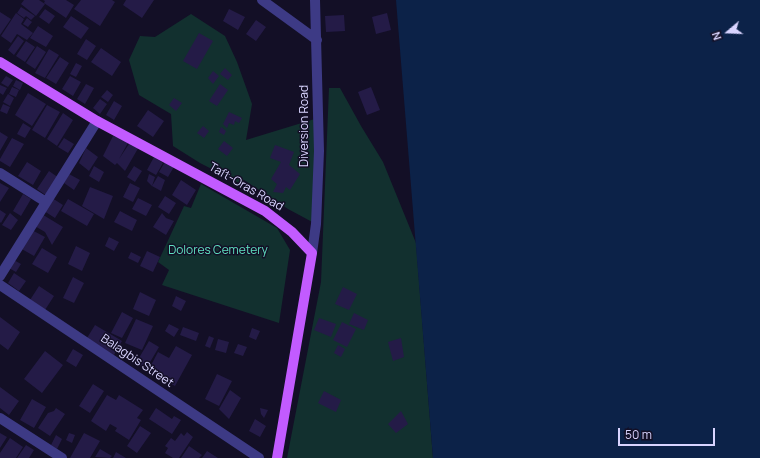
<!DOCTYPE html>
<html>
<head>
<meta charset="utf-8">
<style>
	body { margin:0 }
	#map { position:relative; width:760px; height:458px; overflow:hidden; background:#130f26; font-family:Manrope,sans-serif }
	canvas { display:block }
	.north { position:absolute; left:708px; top:12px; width:40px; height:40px; -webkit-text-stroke:3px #130f26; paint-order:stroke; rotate:251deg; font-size:11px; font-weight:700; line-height:16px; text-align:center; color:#d9d4ff }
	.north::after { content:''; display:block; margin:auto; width:14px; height:18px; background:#d9d4ff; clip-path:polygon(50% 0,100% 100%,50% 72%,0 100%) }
	.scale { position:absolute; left:618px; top:428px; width:97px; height:18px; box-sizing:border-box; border:2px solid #d9d4ff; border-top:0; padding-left:5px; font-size:12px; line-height:14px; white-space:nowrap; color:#d9d4ff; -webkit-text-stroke:3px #130f26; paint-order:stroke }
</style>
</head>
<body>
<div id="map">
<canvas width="760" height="458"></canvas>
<div class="north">N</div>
<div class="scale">50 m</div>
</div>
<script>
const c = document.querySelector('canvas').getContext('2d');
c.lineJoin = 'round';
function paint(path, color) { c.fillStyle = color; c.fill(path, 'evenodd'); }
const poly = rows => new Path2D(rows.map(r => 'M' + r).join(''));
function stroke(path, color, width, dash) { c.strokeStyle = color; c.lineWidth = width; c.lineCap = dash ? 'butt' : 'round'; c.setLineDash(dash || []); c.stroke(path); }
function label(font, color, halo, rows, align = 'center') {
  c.font = font + ' Manrope,sans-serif'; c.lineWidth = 3; c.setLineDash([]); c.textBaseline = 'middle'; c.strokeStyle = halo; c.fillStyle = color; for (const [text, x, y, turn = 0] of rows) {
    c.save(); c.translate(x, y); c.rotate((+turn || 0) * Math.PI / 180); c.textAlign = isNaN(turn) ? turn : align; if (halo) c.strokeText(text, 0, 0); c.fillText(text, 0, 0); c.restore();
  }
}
paint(poly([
	[191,14,225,36,237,62,252,104,246,140,318,118,316,224,288,209,244,180,241,184,200,163,173,146,171,114,139,95,129,60,140,36,155,37],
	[329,88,340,88,361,126,383,162,416,243,433,458,287,458,321,282],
	[201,184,277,228,290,250,279,323,162,285,169,270,158,262,184,206,191,208]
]), '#12302f');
paint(poly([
	[396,0,760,0,760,458,433,458]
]), '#0c2248');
paint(poly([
	[24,0,39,0,45,4,36,16,21,4],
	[43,0,66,0,74,5,66,18,44,3,45,1],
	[81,0,112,0,115,2,100,26,74,9],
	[126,0,154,0,142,18,123,5],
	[21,7,35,16,31,20,26,16,24,18,17,13],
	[45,9,55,16,49,24,39,17],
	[229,9,245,17,238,30,223,21],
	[0,12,11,19,0,35],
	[16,13,24,19,21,24,33,33,27,40,17,34,11,43,1,36],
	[387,13,391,30,376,34,372,17],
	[344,15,345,31,326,32,325,16],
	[71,16,89,28,81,39,63,27],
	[27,18,32,22,28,27,23,24],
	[256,20,266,27,256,41,246,34],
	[38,26,53,36,46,47,30,38],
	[199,33,213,41,197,69,183,61],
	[18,36,24,41,14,55,8,50],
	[86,39,96,46,87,60,77,54],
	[26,41,35,47,25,62,16,56],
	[37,46,46,52,35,69,26,63],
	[101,48,121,62,112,76,91,62],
	[49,49,59,55,45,78,35,73],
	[60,57,69,63,56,84,46,78],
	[76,63,82,66,76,77,70,74],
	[225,68,232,75,228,80,220,74],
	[213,71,219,76,213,84,208,78],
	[6,76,13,80,8,87,1,83],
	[70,76,81,82,73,96,62,89],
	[16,80,23,83,20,90,13,86],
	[86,84,94,88,85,104,77,99],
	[220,84,228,90,217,106,209,101],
	[0,85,7,88,3,95,0,93],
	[12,87,19,90,16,97,9,94],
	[371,87,380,110,367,115,358,92],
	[107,90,113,95,108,102,101,97],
	[28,93,46,104,32,126,15,115],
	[8,94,14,98,10,106,3,102],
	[174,98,182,103,176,111,169,105],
	[100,99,107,104,100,114,93,108],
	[114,101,122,106,114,120,106,115],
	[3,104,10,107,7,114,0,111],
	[47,105,60,112,45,138,32,130],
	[148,110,164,121,153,137,137,126],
	[229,112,242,118,239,123,235,121,234,125,229,123,227,128,223,124],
	[63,113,73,120,57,146,47,139],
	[23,123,31,128,25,138,17,134],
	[203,126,209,131,204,138,197,133],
	[221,127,226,131,224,135,219,132],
	[0,132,8,137,0,151],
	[113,136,129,141,119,159,131,141,140,145,125,171,117,163,115,165,103,156],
	[12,138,24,144,10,167,0,161,0,159],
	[64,138,74,144,68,153,58,147],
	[224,141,233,148,227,156,218,149],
	[275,145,294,152,289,165,300,174,290,190,286,187,283,193,273,192,277,184,271,179,281,162,270,158],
	[86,148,98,157,89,171,79,163],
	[154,157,163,163,156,175,147,170],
	[166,160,175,165,168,177,159,172],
	[27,162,41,171,33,185,18,176],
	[94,166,104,172,99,182,89,176],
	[134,166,142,171,135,182,127,177],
	[49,171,59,178,47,196,37,189],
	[69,174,80,180,74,190,64,183],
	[149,174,155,177,152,186,158,176,165,180,161,191,152,186,147,181],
	[181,180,196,190,187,205,172,195],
	[0,183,9,188,0,202],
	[130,183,140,188,133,202,123,197],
	[90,187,113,196,104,219,82,206],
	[23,194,31,199,21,216,13,211],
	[165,196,176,203,169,214,158,207],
	[52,198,63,205,55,218,44,211],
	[138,198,152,205,146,216,132,209],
	[68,199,94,214,87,226,61,211],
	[0,210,6,214,1,223,0,222],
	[120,211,137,220,132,231,114,222],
	[10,213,18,220,11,230,2,225],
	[40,213,63,227,52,245,45,232,33,225],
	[162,213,166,218,174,221,166,235,153,227],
	[30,229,45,237,34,256,20,248],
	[109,237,119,242,114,251,105,246],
	[76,246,90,253,82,271,68,264],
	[42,248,57,257,48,273,32,264],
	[147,251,160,257,153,272,140,266],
	[131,252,141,257,138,263,128,258],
	[12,259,21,264,16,272,7,267],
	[14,273,26,281,19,291,8,283],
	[73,277,84,283,74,303,63,298],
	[39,286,54,296,45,310,30,300],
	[343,287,357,294,349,310,335,304],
	[140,292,156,300,149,316,133,309],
	[176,296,186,301,181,311,172,306],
	[122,312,133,318,122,338,111,333],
	[354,313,368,320,364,330,349,324],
	[0,317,20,332,8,350,0,344],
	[319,318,336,324,331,337,314,330],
	[136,319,153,326,142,350,125,343],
	[342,322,356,329,347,347,333,340],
	[169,324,179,329,174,337,165,331],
	[95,325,122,341,114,355,87,338],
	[183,327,199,333,196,341,180,335],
	[252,328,260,331,256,340,249,337],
	[209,336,214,338,210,348,205,346],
	[401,338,404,357,393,361,388,342],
	[218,339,229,342,226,353,215,350],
	[149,341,159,347,146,369,136,363],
	[238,344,247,347,243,356,234,353],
	[338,345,345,349,341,357,334,353],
	[176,346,192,355,175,386,148,371,158,352,169,358],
	[73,349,83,355,76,367,66,361],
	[45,351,63,365,42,393,24,379],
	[217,374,232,381,219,406,205,399],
	[93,384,104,391,90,413,79,406],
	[0,387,19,401,9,415,0,408],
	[230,390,241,398,229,419,219,409],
	[324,391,341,400,336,412,318,403],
	[107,395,116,400,119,395,143,410,137,418,141,420,129,440,115,431,117,428,110,424,106,431,91,421],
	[32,399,46,407,34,428,20,420],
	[56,408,65,414,50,436,38,428,48,413,54,411],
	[156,408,172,419,174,416,181,420,172,434,149,419],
	[260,408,268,410,264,418,261,414],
	[401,411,408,424,396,433,388,424],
	[255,419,266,426,260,437,249,431],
	[140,426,151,433,137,453,127,446],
	[187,432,193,437,179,458,173,458,165,453,168,448,165,446,171,438,175,441,181,433,184,436],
	[0,433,7,437,0,448],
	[69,433,75,435,72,443,66,440],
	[84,433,100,441,90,458,70,458],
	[56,435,62,439,57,449,51,445],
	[10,438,23,447,16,458,0,458,0,453],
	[26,445,34,450,29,458,17,458],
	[189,446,202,455,199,458,181,458],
	[100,449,112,456,110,458,95,457],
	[207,451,218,458,202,458],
	[116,452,126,458,113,458]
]), '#241b47');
stroke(poly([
	[262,0,317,40],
	[0,173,46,202],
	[312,253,316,224,319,151,315,0],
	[0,276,97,121],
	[0,285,259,458],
	[0,418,62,458]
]), '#3d3a85', 10);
stroke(poly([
	[0,62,97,121,265,211,292,232,312,253,277,458]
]), '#c25bff', 10);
label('12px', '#d9d4ff', '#130f26', [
	["Diversion Road",305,126,-90],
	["Taft-Oras Road",246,187,30],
	["Balagbis Street",137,361,34]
]);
label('12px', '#5fe0c0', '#130f26', [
	["Dolores Cemetery",218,251]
]);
</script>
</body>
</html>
